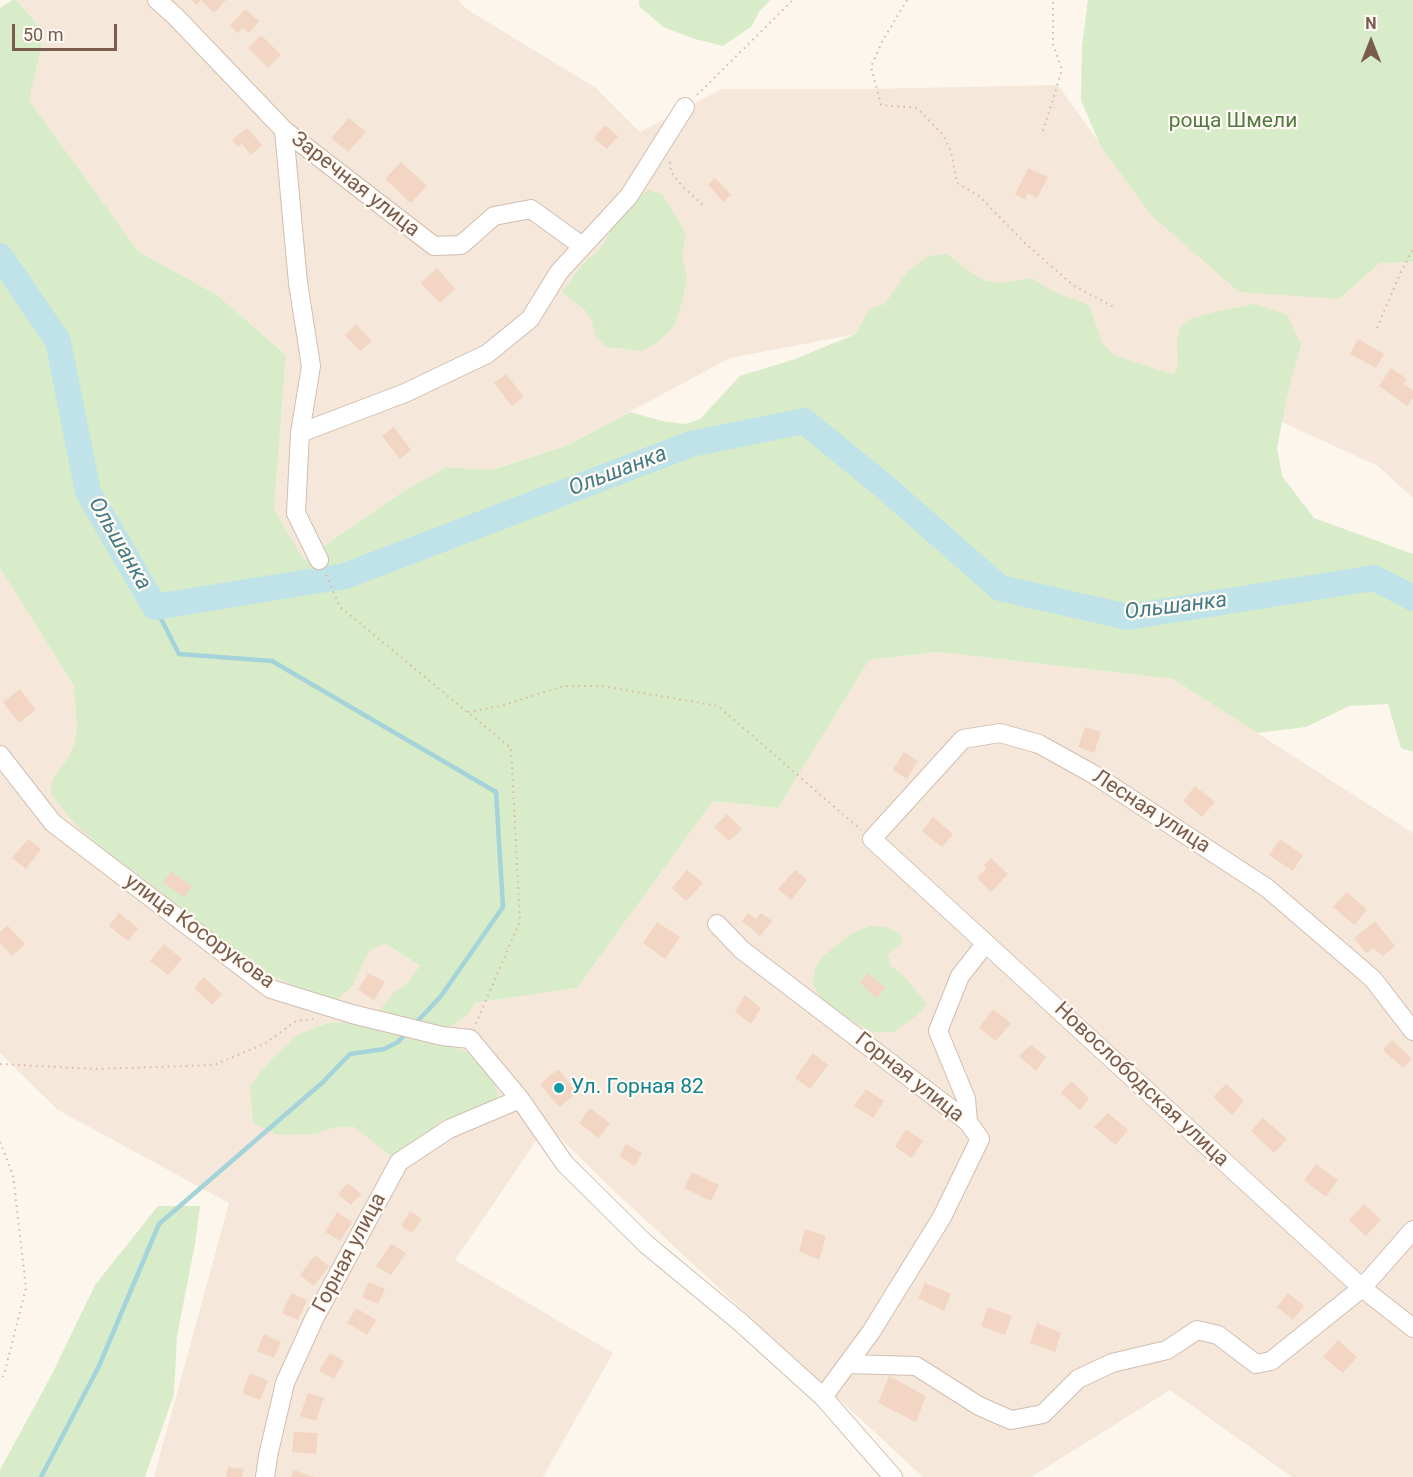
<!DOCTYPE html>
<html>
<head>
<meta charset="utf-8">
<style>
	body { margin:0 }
	#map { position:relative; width:1413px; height:1477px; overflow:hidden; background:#fdf6ec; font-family:Roboto,sans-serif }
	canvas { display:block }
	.north { position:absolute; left:1341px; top:12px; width:60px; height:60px; -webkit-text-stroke:4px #fffaf3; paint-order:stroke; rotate:0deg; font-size:16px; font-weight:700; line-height:24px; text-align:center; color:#7a5c4d }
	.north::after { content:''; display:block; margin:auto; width:21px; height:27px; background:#7a5c4d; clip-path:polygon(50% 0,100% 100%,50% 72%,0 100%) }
	.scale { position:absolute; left:12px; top:24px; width:105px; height:27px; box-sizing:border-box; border:3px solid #7a5c4d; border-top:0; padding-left:8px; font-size:18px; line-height:21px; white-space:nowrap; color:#7a5c4d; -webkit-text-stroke:4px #fffaf3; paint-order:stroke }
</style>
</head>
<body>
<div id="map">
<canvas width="1413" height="1477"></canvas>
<div class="north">N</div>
<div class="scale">50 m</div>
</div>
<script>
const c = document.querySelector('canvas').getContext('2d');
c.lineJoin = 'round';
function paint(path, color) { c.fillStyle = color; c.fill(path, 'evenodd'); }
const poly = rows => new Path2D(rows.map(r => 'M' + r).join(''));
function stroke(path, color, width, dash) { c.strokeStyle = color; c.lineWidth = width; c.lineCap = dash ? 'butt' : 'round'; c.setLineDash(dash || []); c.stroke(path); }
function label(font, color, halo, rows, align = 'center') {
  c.font = font + ' Roboto,sans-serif'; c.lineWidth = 4.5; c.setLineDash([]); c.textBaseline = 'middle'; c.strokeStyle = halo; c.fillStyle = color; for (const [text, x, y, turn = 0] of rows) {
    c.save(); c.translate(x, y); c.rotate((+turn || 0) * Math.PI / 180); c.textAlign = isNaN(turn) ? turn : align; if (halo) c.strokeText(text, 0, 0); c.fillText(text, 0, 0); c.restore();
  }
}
paint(poly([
	[16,0,458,0,468,10,596,88,640,132,722,89,865,89,1058,85,1150,214,1339,299,1380,263,1413,262,1413,498,1378,466,1271,417,856,334,730,358,566,446,490,470,446,467,402,492,304,560,274,509,286,355,217,295,138,251,29,100,45,33],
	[0,568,107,739,351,921,475,1003,577,988,713,801,778,808,869,660,939,652,1173,679,1413,833,1413,1477,1292,1477,1170,1390,1031,1477,923,1477,613,1190,547,1125,455,1260,613,1353,543,1477,154,1477,229,1203,58,1110,0,1053]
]), '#f5e8da');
paint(poly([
	[12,0,16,0,45,33,29,100,138,251,217,295,286,355,274,509,304,560,402,492,446,467,491,470,566,446,630,412,662,421,686,424,700,419,740,376,795,359,856,334,869,309,885,304,907,272,928,256,947,254,966,269,984,280,999,283,1032,278,1052,291,1089,305,1102,343,1114,355,1174,375,1178,363,1177,341,1181,326,1192,318,1218,311,1255,304,1287,315,1301,344,1287,396,1277,448,1282,476,1314,518,1413,554,1413,752,1401,748,1388,704,1349,706,1306,727,1257,733,1173,679,939,652,869,660,778,808,713,801,577,988,475,1003,468,1014,454,1024,438,1030,380,1010,392,994,406,985,420,966,386,944,370,949,352,986,337,1000,309,992,274,977,209,932,155,887,111,855,75,824,51,794,52,780,69,757,75,742,77,728,74,686,0,568,0,8],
	[639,0,770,0,759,12,752,26,723,46,695,39,663,27,639,6],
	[1088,0,1413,0,1413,262,1380,263,1339,299,1239,292,1150,214,1100,145,1081,100,1082,47],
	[648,190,662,194,686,234,682,253,687,280,681,305,674,326,659,341,642,351,606,347,596,337,592,322,586,311,562,292,587,259,598,252,622,212],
	[871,926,885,927,900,933,902,943,888,955,890,966,903,975,927,1004,916,1016,893,1032,872,1032,849,1019,822,999,813,985,815,968,823,956,853,933],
	[350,1022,453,1046,476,1057,491,1078,498,1093,496,1101,441,1121,430,1131,391,1156,353,1126,332,1128,315,1134,278,1135,253,1123,250,1086,270,1061,297,1035,328,1023],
	[158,1206,200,1206,195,1244,177,1336,174,1394,145,1477,0,1477,0,1470,52,1374,95,1285]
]), '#d8ecc9');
stroke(poly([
	[155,607,179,654,272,661,496,792,503,907,441,996,414,1025],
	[41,1477,99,1366,159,1224,323,1082,350,1054,384,1049,398,1042,408,1031]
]), '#a5d3da', 4.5);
stroke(poly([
	[0,256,58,341,88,492,155,607,345,576,691,444,804,421,885,487,1000,588,1128,617,1374,578,1413,598]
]), '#bfe3e8', 26);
paint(poly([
	[191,0,226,0,214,13,201,0,197,5],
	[245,9,259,21,249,33,243,28,238,33,230,26],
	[261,35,281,55,268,68,248,48],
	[349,118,366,132,348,152,331,138],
	[605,125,618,136,607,149,594,138],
	[247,128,262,145,251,155,242,144,238,147,232,140],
	[401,162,427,186,411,203,385,179],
	[1028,168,1048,177,1037,198,1027,193,1026,200,1015,194],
	[715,178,731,195,723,202,708,184],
	[437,268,455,289,440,303,421,283],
	[356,324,372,341,360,351,345,335],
	[1358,339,1384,354,1376,368,1350,354],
	[1391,368,1407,379,1403,384,1413,390,1413,398,1407,406,1379,386],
	[506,374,524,397,512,406,494,383],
	[394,427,411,450,400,459,382,436],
	[20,689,36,710,19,723,3,702],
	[1085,727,1101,732,1094,753,1078,747],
	[904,752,918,761,907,779,893,770],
	[1195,786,1215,802,1202,817,1183,801],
	[727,814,742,829,729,841,714,827],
	[933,817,953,834,942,847,922,831],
	[28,839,41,849,26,869,12,858],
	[1280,839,1303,855,1293,871,1269,855],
	[991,858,1008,874,991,892,977,878,986,869,984,865],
	[687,870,703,883,686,901,672,888],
	[795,870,807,880,791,900,778,889],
	[171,871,192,886,184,897,163,883],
	[1347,892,1367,910,1354,925,1333,907],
	[119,913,138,928,128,941,109,926],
	[748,913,756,919,761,913,772,921,760,936,742,921],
	[1375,921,1395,946,1383,956,1373,948,1366,953,1354,938],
	[657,922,680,937,665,959,643,943],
	[7,925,25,944,12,956,0,943,0,932],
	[164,944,182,959,168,975,150,961],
	[368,973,385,982,374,1000,358,990],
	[868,973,885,988,876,998,860,983],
	[204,977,222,994,212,1005,194,988],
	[745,995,761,1008,751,1024,735,1012],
	[993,1009,1011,1023,996,1041,979,1028],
	[1392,1040,1412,1059,1403,1068,1383,1050],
	[1031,1045,1046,1057,1036,1071,1019,1056],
	[813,1053,828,1065,810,1089,795,1078],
	[558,1069,577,1093,559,1107,540,1084],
	[1071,1081,1089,1098,1080,1110,1061,1093],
	[1226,1084,1244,1101,1232,1115,1213,1097],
	[866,1089,884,1101,873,1118,854,1106],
	[590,1108,610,1123,599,1138,579,1123],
	[1108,1113,1128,1130,1116,1145,1094,1127],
	[1263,1118,1287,1139,1274,1153,1251,1131],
	[906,1129,923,1141,912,1158,895,1147],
	[626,1144,642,1153,635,1166,619,1156],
	[1316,1164,1338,1180,1326,1197,1304,1180],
	[692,1172,719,1185,711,1201,684,1188],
	[348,1183,361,1194,351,1205,338,1194],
	[1364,1204,1381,1220,1366,1236,1349,1220],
	[410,1211,422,1219,412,1233,401,1226],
	[337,1212,352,1222,340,1241,325,1232],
	[805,1229,826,1236,819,1260,799,1251],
	[391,1244,406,1253,391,1275,376,1266],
	[315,1255,329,1266,314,1286,300,1275],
	[369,1282,385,1289,378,1304,362,1297],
	[925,1283,951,1294,944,1311,918,1298],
	[291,1293,307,1300,298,1320,282,1313],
	[1288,1293,1304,1306,1293,1320,1277,1307],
	[988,1307,1012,1316,1005,1335,981,1326],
	[356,1308,376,1320,367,1335,347,1323],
	[1037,1323,1061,1333,1055,1352,1030,1343],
	[264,1334,281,1342,274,1358,257,1351],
	[1338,1340,1357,1357,1343,1373,1323,1357],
	[330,1353,344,1361,334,1379,319,1371],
	[250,1373,268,1381,260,1400,242,1393],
	[889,1376,926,1396,916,1422,878,1403],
	[308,1393,324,1398,316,1421,300,1416],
	[294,1432,318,1433,316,1454,292,1452],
	[228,1467,244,1469,242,1477,226,1477],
	[294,1470,314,1477,291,1477]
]), '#f3d5c3');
const minor = poly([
	[157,0,175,16,284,130,434,246,461,245,494,216,531,209,582,246],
	[284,130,298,283,311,366,300,433,296,513,319,560],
	[300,433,405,393,487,354,530,319,559,272,629,196,685,107],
	[0,755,53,823,271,989,352,1014,442,1036,470,1039,520,1099,565,1164,647,1245,739,1321,823,1397,893,1477],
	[717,924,742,950,968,1122,980,1139,942,1217,871,1332,823,1397],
	[1413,1031,1373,979,1267,888,1093,774,1039,744,1000,733,963,739,872,839,1362,1288,1413,1328],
	[968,1122,966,1099,938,1031,960,976,986,943],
	[848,1364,916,1366,979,1406,1011,1420,1043,1414,1078,1379,1112,1363,1167,1350,1197,1330,1218,1335,1256,1364,1271,1361,1362,1288,1413,1230],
	[265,1477,268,1456,285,1383,314,1319,399,1162,449,1129,520,1099]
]);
stroke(minor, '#d1beb0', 20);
stroke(poly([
	[907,0,883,40,871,67,881,105,917,108,943,135,951,151,957,183,979,196,1025,243,1074,286,1114,307],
	[697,95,793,0],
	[1043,131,1062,70,1053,44,1053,0],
	[670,162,671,172,683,187,704,206],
	[1377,328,1400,274,1413,249],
	[326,575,340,607,511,748,520,921,475,1026],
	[468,712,500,706,564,686,602,686,718,706,861,830],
	[0,1064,96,1069,214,1065,264,1044,296,1021,313,1019],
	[0,1142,13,1175,26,1288,4,1375,0,1380]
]), '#d9b8a5', 2, [1.5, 4.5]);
stroke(minor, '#fff', 18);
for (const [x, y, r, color] of [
	[559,1088,6,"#0f9aa8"]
]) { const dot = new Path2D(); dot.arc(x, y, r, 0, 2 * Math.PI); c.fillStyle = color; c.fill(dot); stroke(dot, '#fffaf3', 2); }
label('21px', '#537a41', '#fffaf3', [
	["роща Шмели",1233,122]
]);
label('21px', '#7a5c4d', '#fffaf3', [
	["Заречная улица",355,185,38],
	["Лесная улица",1151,812,33],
	["улица Косорукова",199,932,36],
	["Горная улица",909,1078,38],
	["Новослободская улица",1141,1085,43],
	["Горная улица",350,1253,-62]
]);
label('21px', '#0d838f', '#fffaf3', [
	["Ул. Горная 82",571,1088]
], 'left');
label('italic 22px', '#437c86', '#fffaf3', [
	["Ольшанка",618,472,-21],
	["Ольшанка",119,544,60],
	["Ольшанка",1176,607,-7]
]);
</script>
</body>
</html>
